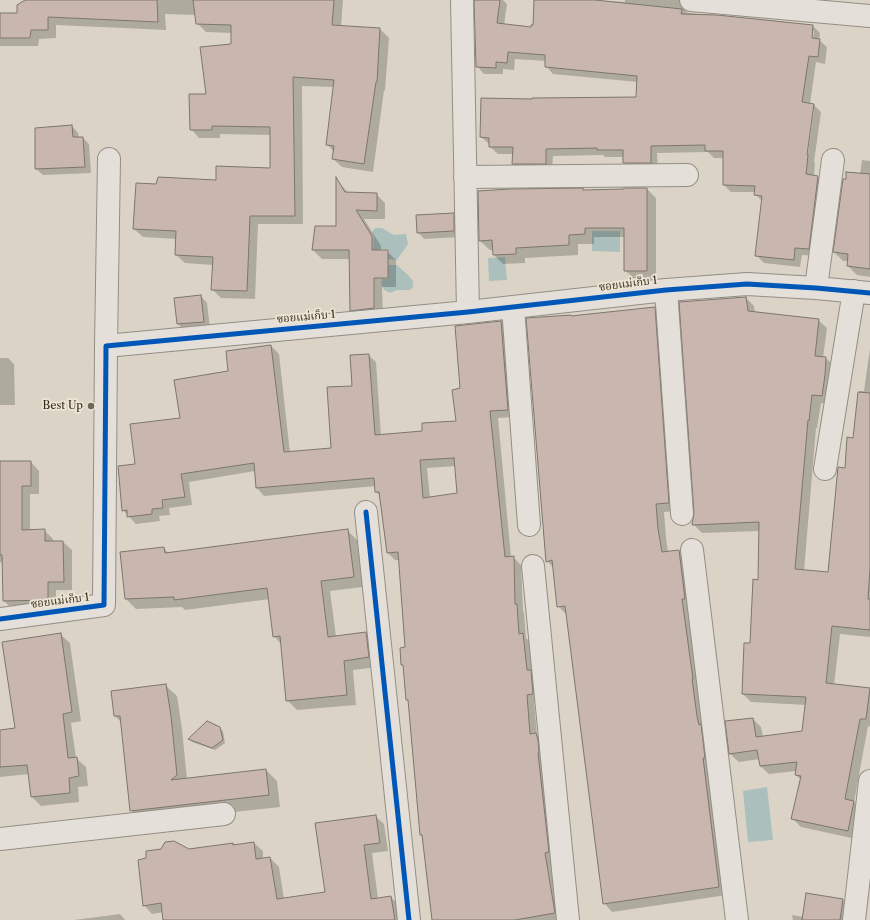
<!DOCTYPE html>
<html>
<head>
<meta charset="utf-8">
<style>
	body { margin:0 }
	canvas { display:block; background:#dbd4c6 }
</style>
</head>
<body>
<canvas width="870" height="920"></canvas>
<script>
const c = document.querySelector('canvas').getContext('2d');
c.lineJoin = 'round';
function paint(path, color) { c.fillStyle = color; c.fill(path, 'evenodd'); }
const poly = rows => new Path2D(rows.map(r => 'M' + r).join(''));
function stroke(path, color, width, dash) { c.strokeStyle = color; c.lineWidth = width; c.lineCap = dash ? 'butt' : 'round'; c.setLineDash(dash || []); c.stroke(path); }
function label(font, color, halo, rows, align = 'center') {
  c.font = font + ' "Libre Caslon Text","Noto Serif Thai",serif'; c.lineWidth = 3.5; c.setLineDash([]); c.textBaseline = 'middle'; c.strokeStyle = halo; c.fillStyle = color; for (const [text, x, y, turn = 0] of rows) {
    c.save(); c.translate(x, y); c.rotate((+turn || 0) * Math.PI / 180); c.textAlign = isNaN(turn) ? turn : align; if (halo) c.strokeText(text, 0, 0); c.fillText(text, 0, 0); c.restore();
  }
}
paint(poly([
	[375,228,382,228,394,235,406,234,408,244,397,260,388,259,389,250,384,249,373,250,374,237,372,232],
	[592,231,620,231,620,252,592,251],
	[505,257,507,280,489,281,488,258],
	[388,265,397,265,409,276,413,281,413,287,410,290,397,290,390,293,384,290,381,284,382,279,388,279],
	[767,787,773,840,748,842,743,791]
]), '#abc0bc');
paint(poly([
	[27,0,343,0,341,27,380,29,389,38,385,91,384,90,373,172,342,167,333,159,334,152,327,144,334,87,302,86,303,224,258,224,255,299,221,298,212,289,213,265,185,263,176,255,177,239,143,237,134,229,157,185,217,181,271,169,271,135,220,134,220,138,199,138,191,129,232,45,232,33,206,32,197,23,196,15,165,14,166,30,56,25,56,38,39,39,38,46,0,46,0,14,18,14],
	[476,0,503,0,507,4,504,25,532,28,534,26,535,0,580,0,625,2,625,0,688,0,685,6,686,12,690,13,778,21,813,26,820,33,819,40,827,47,825,64,816,62,810,104,814,105,821,112,814,162,815,163,814,176,818,177,825,184,815,256,802,255,800,267,764,263,757,256,763,202,755,194,755,192,731,192,724,185,724,158,714,158,708,152,657,153,658,170,631,170,624,163,624,157,605,157,603,155,553,156,552,171,520,171,513,164,514,154,498,154,490,147,490,144,489,144,481,137,637,98,638,82,553,74,546,66,546,61,515,59,514,70,503,69,503,74,484,74,477,66],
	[812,31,814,31,812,43],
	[812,109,814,109,807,160,805,159],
	[72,126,78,133,79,138,83,138,89,144,91,173,43,175,36,169],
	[862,160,870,161,870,277,857,275,848,266,848,261,843,261,834,252,846,180,860,174],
	[337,180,348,193,376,194,385,203,385,219,364,219,381,246,381,251,387,251,396,260,396,287,382,287,383,317,360,319,351,310,350,259,322,259,313,250,316,227,337,227],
	[647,189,656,198,656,280,635,280,625,270,625,237,594,237,594,244,578,244,578,255,525,258,525,263,503,264,494,255,493,250,490,250,480,241,625,190],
	[453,214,460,221,460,237,424,239,418,232],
	[201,296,207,303,210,328,184,330,178,324],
	[746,298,754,306,755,312,818,320,827,328,823,358,826,358,834,366,831,404,821,403,817,428,816,428,804,571,829,573,845,469,854,439,859,391,864,391,870,348,870,637,840,634,834,685,870,689,870,727,868,726,854,802,862,810,856,839,801,827,793,819,801,780,796,775,796,771,769,774,760,766,760,759,739,762,730,754,753,719,761,727,763,737,803,732,806,705,751,702,743,694,759,581,760,531,702,533,694,525],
	[654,308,663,317,677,511,664,512,666,538,668,552,679,551,687,559,727,895,612,912,604,903,567,615,558,606,554,568,547,561,571,316,572,317],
	[501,322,509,330,515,417,498,418,511,557,513,557,521,565,523,611,524,613,526,638,530,642,540,702,534,702,537,735,544,742,562,920,433,920,423,837,421,835,409,702,407,700,404,667,402,665,406,648,400,560,395,560,388,553,381,496,376,492,376,486,264,496,257,488,255,471,189,482,192,505,169,508,170,515,159,516,160,521,136,524,123,510,136,465,229,372,271,346,279,354,290,453,332,449,353,387,368,355,376,362,381,436,423,432,457,422,461,389,456,327],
	[456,466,459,494,430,498,427,468],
	[0,358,8,358,14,364,15,405,0,405],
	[0,462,31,462,39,471,39,494,30,494,30,530,44,530,53,539,53,542,63,542,72,550,72,590,56,590,56,608,12,609,4,601,3,563,0,562],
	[347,530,357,540,363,587,330,591,336,637,366,633,376,643,378,667,353,670,356,705,297,710,287,700,281,644,274,636,270,599,185,610,182,607,136,609,126,599,164,548,169,554],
	[60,634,70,643,81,721,71,723,76,758,86,767,88,786,78,787,79,802,41,806,32,797,29,774,0,777,0,731,16,729],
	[165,685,177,696,182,729,187,779,266,770,277,781,280,807,143,822,131,810,122,723,115,716,112,692],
	[219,728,223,731,225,743,215,750,192,742,189,739],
	[375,816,384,824,388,851,372,853,378,899,391,897,399,906,402,920,164,920,164,912,152,914,144,905,189,850,233,844,235,845,254,843,263,851,263,859,270,858,279,867,284,899,326,893],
	[843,900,851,908,849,920,793,920,792,915,803,917],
	[120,914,125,920,74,920]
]), '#0003');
const building = poly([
	[25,0,157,0,158,22,48,17,48,30,31,30,30,38,0,38,0,13,17,13,17,5,25,0],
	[193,0,334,0,332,25,380,28,377,82,376,82,364,164,332,159,334,146,326,145,334,80,293,77,295,216,250,216,247,291,211,290,213,257,175,255,176,231,133,229,136,183,156,184,158,177,216,180,216,166,270,168,270,127,212,126,212,130,190,130,189,94,206,94,200,47,231,44,231,25,196,24,193,0],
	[474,0,500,0,497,23,531,27,531,25,533,25,534,0,595,0,682,9,681,14,717,15,813,25,812,38,820,39,818,57,809,56,802,102,814,104,807,155,808,155,806,174,818,176,809,249,795,248,794,260,755,256,762,196,754,195,755,186,723,185,723,151,705,151,705,145,651,146,651,163,623,163,623,150,597,150,597,148,546,149,546,164,512,164,513,147,489,147,489,138,480,137,481,98,532,99,532,98,636,97,637,76,545,67,545,55,508,52,507,63,496,62,496,68,476,67,474,0],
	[72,125,73,137,83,137,85,167,35,169,35,128,72,125],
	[846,172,870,174,870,269,847,266,848,254,833,252,843,179,846,179,846,172],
	[336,177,345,192,377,193,377,211,356,210,372,236,372,250,388,250,388,278,374,278,374,308,350,311,349,250,312,250,315,226,336,226,336,177],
	[583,188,583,190,624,189,624,188,647,188,647,271,624,271,624,228,585,228,585,234,569,235,569,245,516,248,516,254,493,255,492,240,479,241,478,191,510,189,583,188],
	[454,213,454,231,417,233,416,215,454,213],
	[201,295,204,322,177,324,174,298,201,295],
	[746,297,748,311,819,319,815,356,826,357,825,375,822,396,812,395,809,421,808,420,795,569,828,572,838,467,845,468,847,437,853,438,858,392,870,393,870,568,868,599,870,599,870,630,832,626,826,683,870,688,866,719,860,719,845,799,854,801,848,831,791,819,801,776,795,775,797,762,760,766,757,750,729,754,725,721,753,718,756,737,802,731,806,697,742,694,744,643,750,643,753,579,758,580,759,522,692,525,694,513,679,302,746,297],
	[655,307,669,503,656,504,658,529,662,552,679,550,685,599,682,599,693,679,692,679,697,716,699,725,701,724,705,758,703,758,719,887,603,904,565,606,557,607,552,560,546,562,526,318,571,315,571,316,655,307],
	[501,321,508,410,490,411,505,557,514,556,515,604,517,604,519,634,523,633,527,670,531,670,533,694,527,695,530,734,536,733,538,740,539,753,538,753,549,852,545,853,555,913,515,920,432,920,422,835,420,835,408,700,406,700,403,665,401,665,400,648,405,647,398,552,387,553,379,492,375,492,374,478,256,488,254,463,181,474,185,497,162,500,163,508,152,509,152,514,127,517,127,510,122,511,118,466,135,464,130,424,180,418,174,380,228,371,226,351,271,345,284,452,331,448,327,387,352,386,350,355,369,354,375,435,422,431,422,423,456,421,452,390,460,388,455,326,501,321],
	[454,458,457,493,423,498,420,460,454,458],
	[0,461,31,461,31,486,22,486,22,530,45,529,45,541,63,541,64,582,48,582,48,600,3,601,2,555,0,555,0,461],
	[348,529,354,577,321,581,328,637,366,632,369,657,344,661,347,695,286,701,280,636,273,637,267,588,174,600,174,597,125,599,120,552,164,547,165,553,348,529],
	[61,633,72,712,63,714,68,758,77,757,79,776,69,778,70,793,31,797,27,765,0,767,0,730,15,728,2,642,61,633],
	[166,684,171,716,177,775,171,780,266,769,269,795,130,811,120,716,114,716,111,691,166,684],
	[207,721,220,727,223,740,212,748,188,739,207,721],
	[376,815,380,843,364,845,371,899,391,896,395,920,163,920,161,903,143,906,138,860,146,858,146,851,161,849,165,842,174,841,189,849,233,843,233,845,254,842,256,859,270,857,277,899,325,892,315,823,376,815],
	[806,893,843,899,840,920,802,920,806,893]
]);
paint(building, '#c9b7af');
stroke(building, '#7c766d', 1);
const minor = poly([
	[462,0,468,312],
	[691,0,870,16],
	[465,177,687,175],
	[816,288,833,160],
	[666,290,682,514],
	[513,307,529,525],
	[106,346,109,159],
	[825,469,854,291],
	[366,512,409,920],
	[692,550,737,920],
	[533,566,568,920],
	[0,619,104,605,106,346,468,312,666,290,747,284,816,288,870,293],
	[0,839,224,814],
	[854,920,870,781]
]);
stroke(minor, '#938e85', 24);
stroke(minor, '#e4e0d9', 22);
stroke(poly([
	[366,512,409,920],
	[0,619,104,605,106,346,468,312,666,290,747,284,816,288,870,293]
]), '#0057b8', 5);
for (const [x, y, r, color] of [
	[91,406,4,"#6f6659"]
]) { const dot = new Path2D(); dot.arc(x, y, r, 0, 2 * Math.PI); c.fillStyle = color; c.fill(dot); stroke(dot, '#ede5d4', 1.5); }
label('11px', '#352a1e', '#ede5d4', [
	["ซอยแม่เก็บ 1",628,284,-7],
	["ซอยแม่เก็บ 1",306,317,-5],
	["ซอยแม่เก็บ 1",60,601,-7]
]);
label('11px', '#352a1e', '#ede5d4', [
	["Best Up",83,406]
], 'right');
</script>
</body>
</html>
